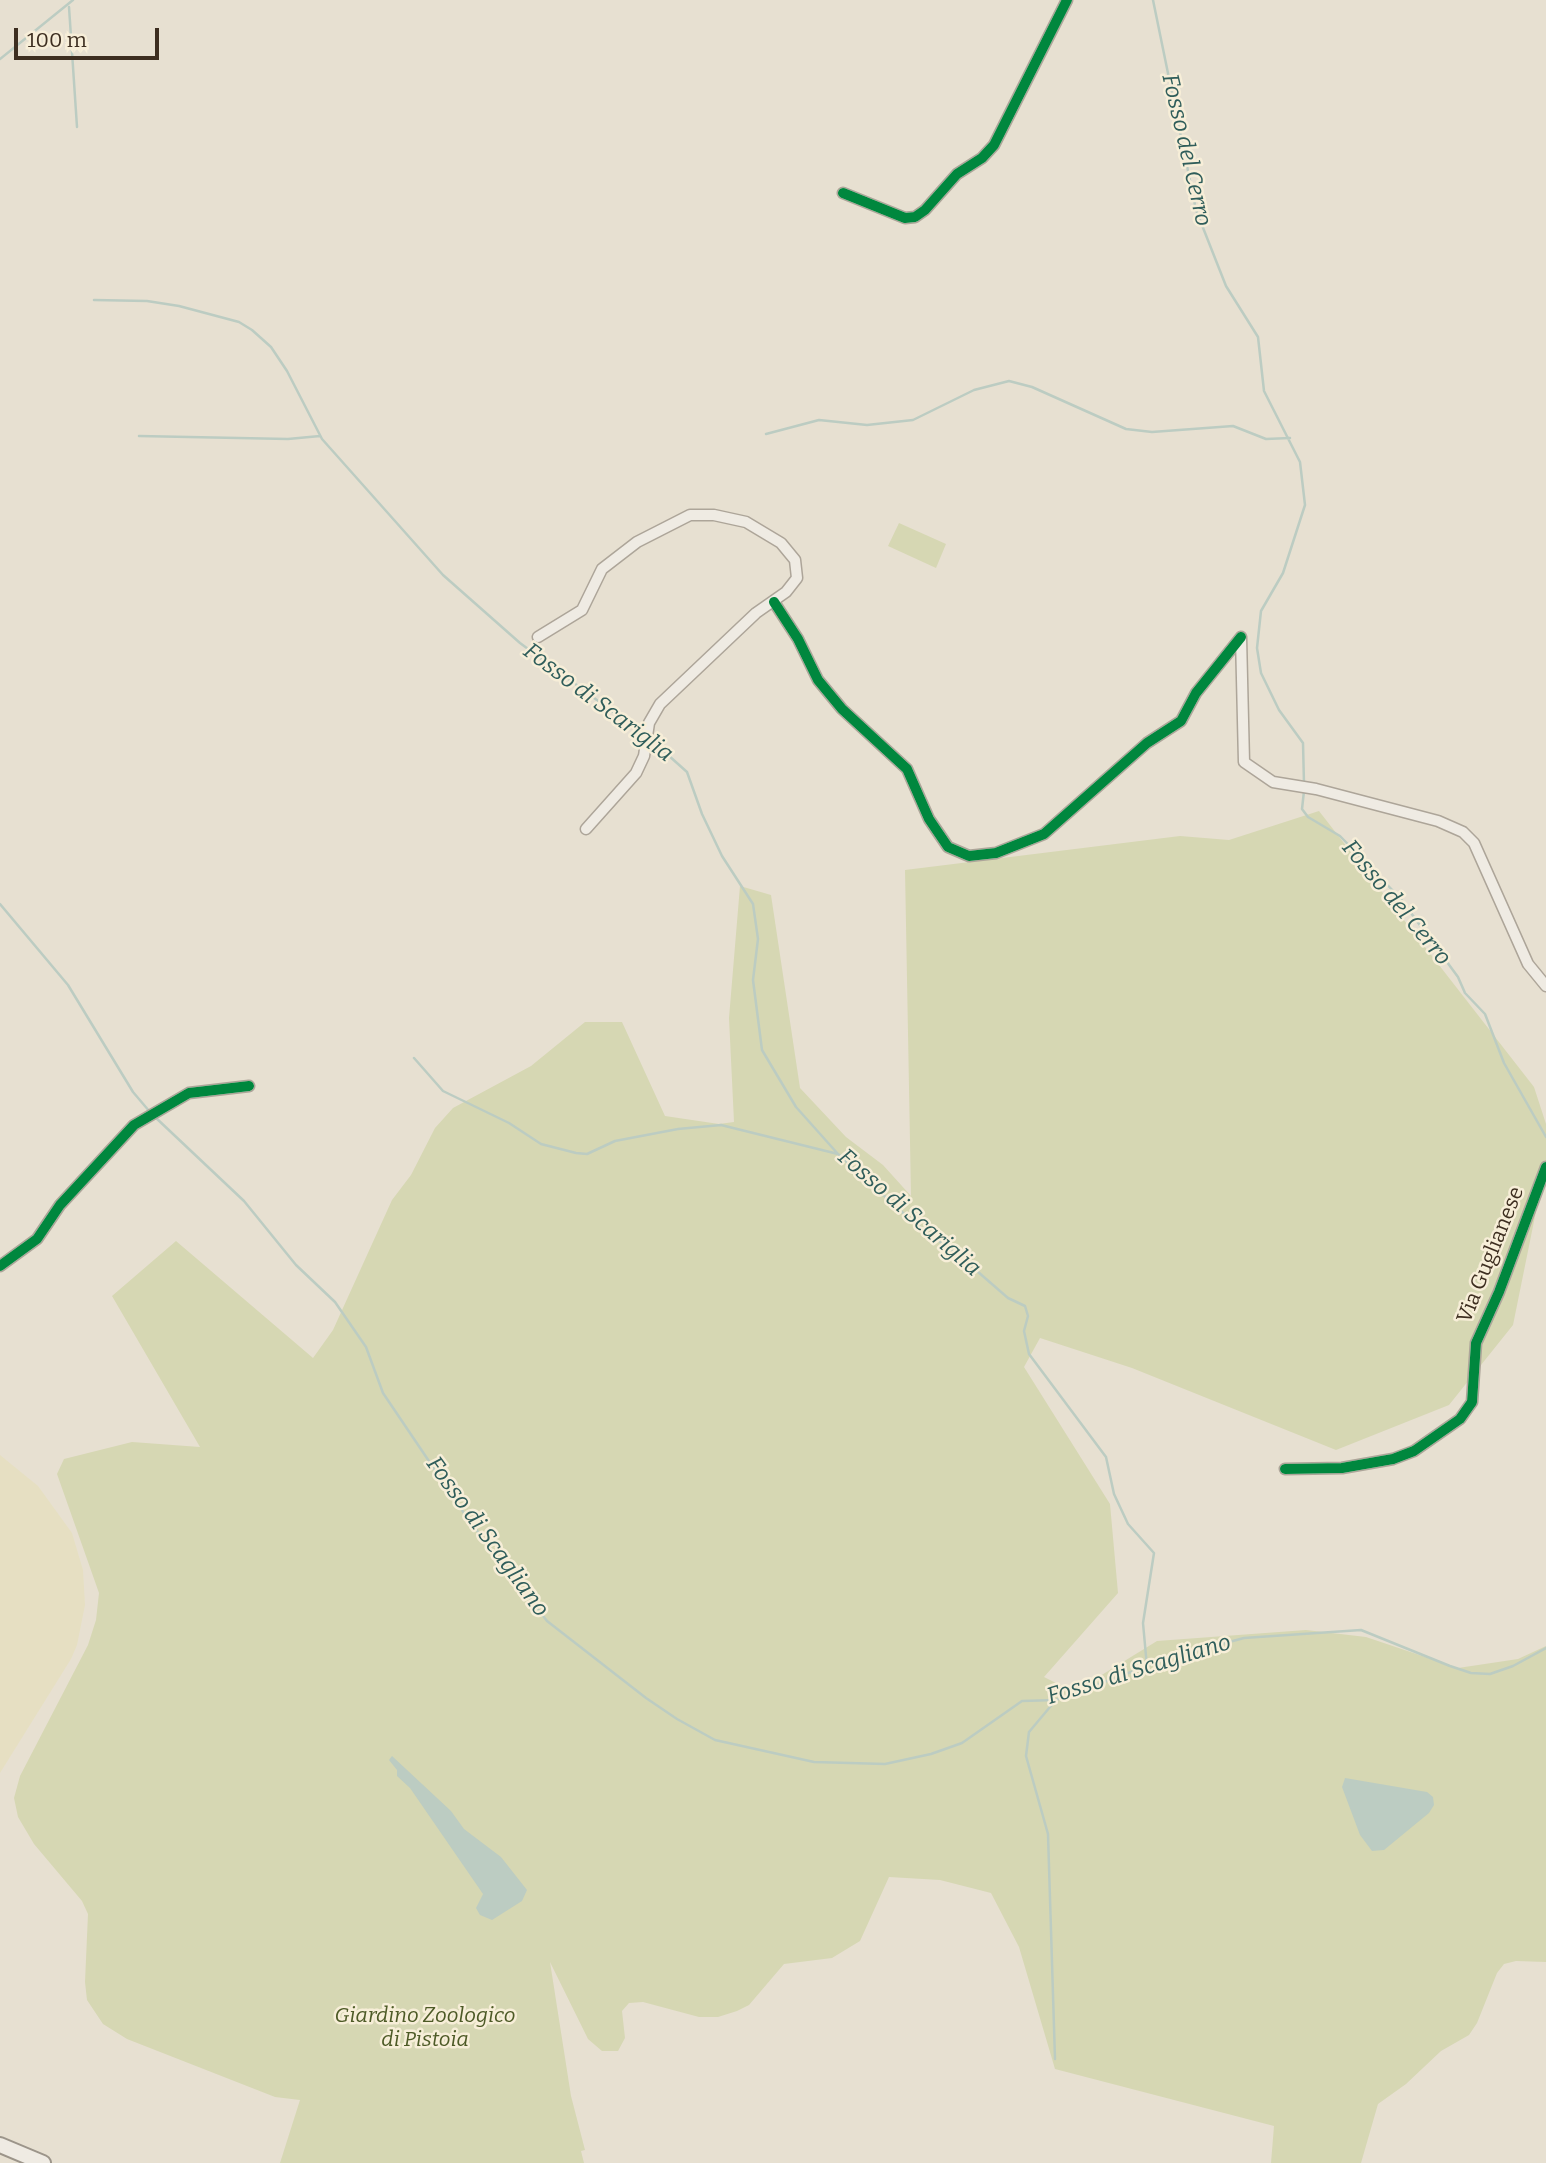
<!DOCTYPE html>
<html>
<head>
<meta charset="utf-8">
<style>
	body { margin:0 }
	#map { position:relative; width:1546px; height:2163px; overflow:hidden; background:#e7e0d1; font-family:Bitter,serif }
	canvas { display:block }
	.scale { position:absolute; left:14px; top:28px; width:145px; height:32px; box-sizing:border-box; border:4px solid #3d2e20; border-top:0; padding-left:9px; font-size:21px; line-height:24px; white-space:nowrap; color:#3d2e20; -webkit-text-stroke:5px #f7eed8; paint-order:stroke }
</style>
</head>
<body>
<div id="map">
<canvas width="1546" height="2163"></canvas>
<div class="scale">100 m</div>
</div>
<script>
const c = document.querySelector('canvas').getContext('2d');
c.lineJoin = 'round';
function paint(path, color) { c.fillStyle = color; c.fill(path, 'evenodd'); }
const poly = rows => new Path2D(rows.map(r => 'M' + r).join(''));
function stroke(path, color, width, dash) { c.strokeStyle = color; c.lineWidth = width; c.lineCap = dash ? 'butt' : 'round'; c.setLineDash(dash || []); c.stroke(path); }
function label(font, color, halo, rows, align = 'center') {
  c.font = font + ' Bitter,serif'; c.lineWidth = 5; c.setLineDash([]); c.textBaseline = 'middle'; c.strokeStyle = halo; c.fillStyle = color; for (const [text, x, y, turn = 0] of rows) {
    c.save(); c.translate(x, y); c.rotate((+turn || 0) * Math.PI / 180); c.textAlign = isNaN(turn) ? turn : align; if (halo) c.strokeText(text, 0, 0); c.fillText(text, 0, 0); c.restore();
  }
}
paint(poly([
	[0,1455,38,1486,72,1533,83,1570,85,1605,77,1645,71,1659,0,1773]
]), '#e6dfc2');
paint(poly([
	[899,523,946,544,936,568,888,546],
	[1319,811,1534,1087,1546,1124,1546,1162,1513,1325,1449,1405,1336,1450,1132,1368,1040,1338,1024,1367,1110,1504,1118,1593,1044,1677,1074,1692,1157,1641,1306,1630,1366,1637,1458,1668,1518,1659,1546,1646,1546,1962,1516,1961,1504,1964,1497,1973,1477,2023,1469,2035,1441,2051,1406,2084,1378,2104,1361,2163,1271,2163,1274,2126,1055,2069,1019,1947,991,1893,940,1880,889,1877,860,1941,832,1958,784,1964,749,2005,737,2011,718,2017,699,2017,643,2002,629,2003,622,2011,625,2038,618,2051,602,2051,588,2039,550,1962,571,2096,585,2150,581,2151,584,2163,280,2163,300,2100,275,2097,127,2039,103,2024,87,2000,85,1982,88,1914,82,1901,34,1844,18,1817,14,1798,20,1776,88,1645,96,1620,99,1593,57,1474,64,1459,132,1442,200,1447,112,1296,176,1241,313,1358,333,1330,392,1200,411,1175,435,1128,453,1108,531,1066,585,1022,622,1022,665,1116,719,1124,734,1122,729,1018,740,886,771,895,800,1088,846,1137,883,1165,911,1196,905,870,1180,836,1229,840]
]), '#d6d7b3');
paint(poly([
	[392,1756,451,1811,464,1829,501,1857,527,1890,522,1901,492,1920,480,1915,476,1908,483,1894,410,1788,397,1776,397,1770,389,1760],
	[1345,1778,1427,1792,1433,1797,1434,1805,1429,1813,1384,1850,1372,1851,1360,1835,1342,1787]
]), '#bcccc2');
stroke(poly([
	[1153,0,1196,210,1226,286,1258,337,1264,391,1300,462,1305,505,1283,573,1261,611,1257,648,1261,673,1279,710,1303,743,1304,784],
	[69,7,77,127],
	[0,59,73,0],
	[94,300,147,301,179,306,239,322,252,330,271,347,287,371,322,439,443,575,520,643,644,735],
	[766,434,819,420,867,425,913,420,974,390,1009,381,1032,387,1126,429,1152,432,1233,426,1266,439,1290,438],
	[139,436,288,439,320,436],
	[649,738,687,772,702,814,722,856,753,904,758,939,753,980,762,1050,796,1107,838,1154,912,1221,962,1258,1008,1298,1025,1306,1028,1316,1024,1331,1029,1354,1106,1457,1114,1494,1128,1524,1154,1553,1143,1623,1147,1667],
	[1304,791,1302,809,1308,817,1340,836,1400,898,1458,977,1465,993,1485,1014,1504,1063,1546,1137],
	[0,904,68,985,133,1092,150,1112],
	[414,1058,443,1091,509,1123,541,1144,576,1153,587,1154,615,1141,678,1129,721,1125,838,1154],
	[155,1117,244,1201,296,1265,335,1302,366,1347,383,1393,468,1519,547,1621,646,1698,677,1719,715,1740,814,1762,885,1764,931,1754,962,1743,1022,1701,1056,1700,1166,1659,1244,1638,1361,1630,1450,1666,1471,1673,1490,1674,1513,1666,1546,1648],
	[1055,1701,1029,1732,1026,1756,1048,1834,1055,2059]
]), '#bcccc2', 2.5);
const minor = poly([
	[843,193,905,218,915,217,925,210,957,174,982,158,994,145,1067,0],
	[774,602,798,639,818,680,842,709,907,769,929,819,948,847,969,856,996,853,1044,834,1147,743,1181,721,1196,693,1241,637],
	[538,637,582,610,602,569,637,542,690,515,714,515,746,522,781,543,795,560,797,578,786,592,756,613,660,704,649,723,644,756,636,773,586,829],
	[1241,637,1244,762,1273,782,1316,789,1438,821,1463,832,1474,843,1528,964,1546,986],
	[0,1266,37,1239,60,1205,134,1125,189,1093,249,1086],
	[1285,1469,1342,1468,1393,1459,1414,1451,1460,1419,1472,1402,1476,1343,1499,1292,1546,1167]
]);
const secondary = poly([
	[0,2145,43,2163]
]);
stroke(minor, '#ada599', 13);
stroke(secondary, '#9c958a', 18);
stroke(minor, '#efebe3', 10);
stroke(secondary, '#efebe3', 14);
stroke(poly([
	[843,193,905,218,915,217,925,210,957,174,982,158,994,145,1067,0],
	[774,602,798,639,818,680,842,709,907,769,929,819,948,847,969,856,996,853,1044,834,1147,743,1181,721,1196,693,1241,637],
	[0,1266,37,1239,60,1205,134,1125,189,1093,249,1086],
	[1285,1469,1342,1468,1393,1459,1414,1451,1460,1419,1472,1402,1476,1343,1499,1292,1546,1167]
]), '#00873e', 10);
label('21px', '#3d2e20', '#f7eed8', [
	["Via Guglianese",1491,1255,-68]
]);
label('italic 21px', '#4d5a26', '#f7eed8', [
	["Giardino Zoologico",425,2016],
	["di Pistoia",425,2040]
]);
label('italic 23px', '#2f5d5a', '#f7eed8', [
	["Fosso del Cerro",1186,150,77],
	["Fosso di Scariglia",598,703,37],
	["Fosso del Cerro",1396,903,50],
	["Fosso di Scariglia",909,1213,41],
	["Fosso di Scagliano",487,1537,54],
	["Fosso di Scagliano",1139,1670,-17]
]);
</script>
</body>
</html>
